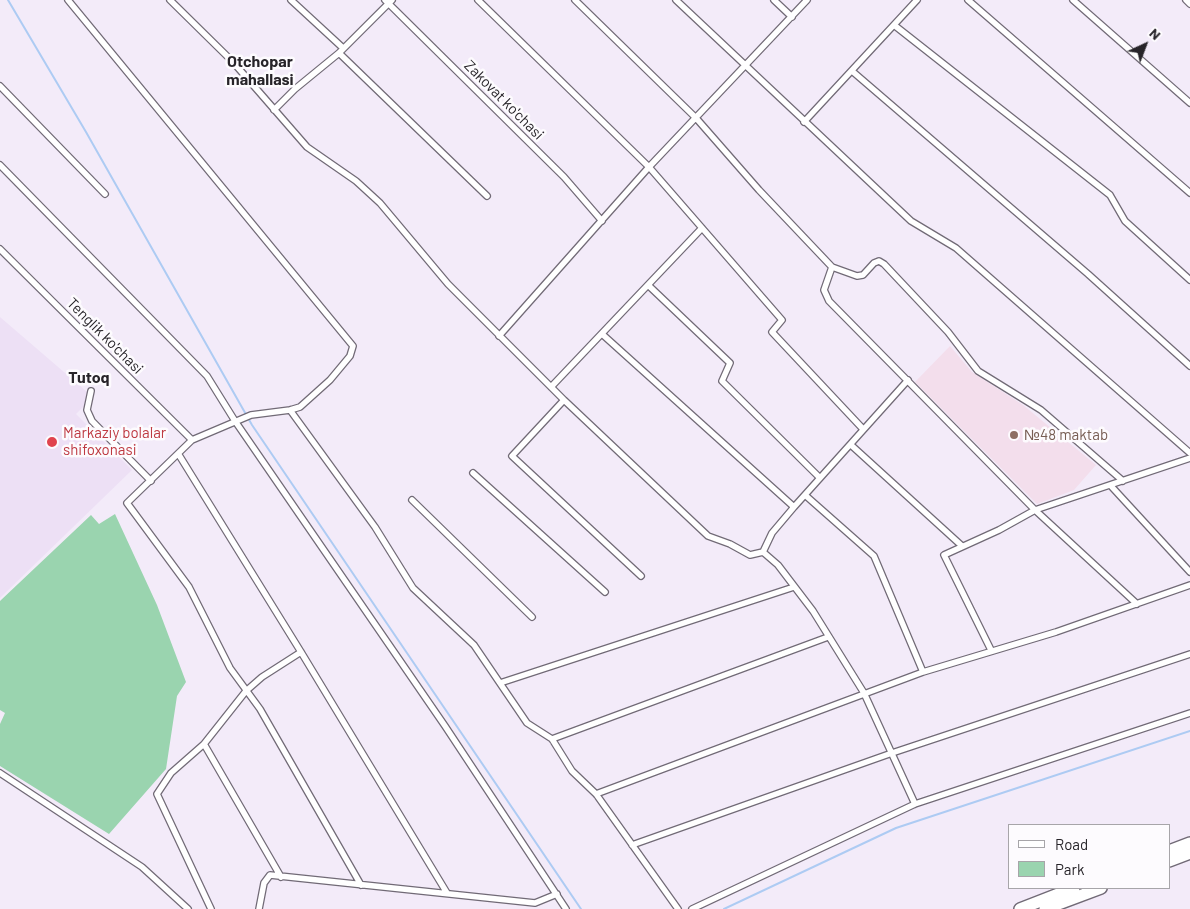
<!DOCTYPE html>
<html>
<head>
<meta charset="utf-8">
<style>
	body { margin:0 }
	#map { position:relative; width:1190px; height:909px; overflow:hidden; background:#f3ebf9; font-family:Barlow,sans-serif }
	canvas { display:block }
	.legend { position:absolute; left:1008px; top:824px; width:162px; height:65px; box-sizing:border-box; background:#fdfbfe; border:1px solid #a7a5a9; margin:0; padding:6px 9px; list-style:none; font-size:15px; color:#272429 }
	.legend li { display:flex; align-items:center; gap:10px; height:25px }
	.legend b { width:25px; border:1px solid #a7a5a9 }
	.north { position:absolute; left:1120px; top:20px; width:50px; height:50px; -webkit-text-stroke:4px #fdfbfe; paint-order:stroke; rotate:43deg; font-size:14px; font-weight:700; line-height:20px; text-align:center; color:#272429 }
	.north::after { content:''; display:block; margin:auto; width:18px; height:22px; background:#272429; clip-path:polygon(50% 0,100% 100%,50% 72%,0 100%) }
</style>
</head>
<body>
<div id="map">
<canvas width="1190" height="909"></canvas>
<ul class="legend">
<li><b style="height:6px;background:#fff"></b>Road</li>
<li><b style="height:14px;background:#9ad4af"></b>Park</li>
</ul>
<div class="north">N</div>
</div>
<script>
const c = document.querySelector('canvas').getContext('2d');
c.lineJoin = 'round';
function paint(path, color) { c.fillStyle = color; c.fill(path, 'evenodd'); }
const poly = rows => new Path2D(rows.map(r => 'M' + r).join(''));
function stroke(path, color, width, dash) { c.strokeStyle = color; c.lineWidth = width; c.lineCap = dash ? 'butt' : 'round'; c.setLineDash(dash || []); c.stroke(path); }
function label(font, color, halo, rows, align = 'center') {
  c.font = font + ' Barlow,sans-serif'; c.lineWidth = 5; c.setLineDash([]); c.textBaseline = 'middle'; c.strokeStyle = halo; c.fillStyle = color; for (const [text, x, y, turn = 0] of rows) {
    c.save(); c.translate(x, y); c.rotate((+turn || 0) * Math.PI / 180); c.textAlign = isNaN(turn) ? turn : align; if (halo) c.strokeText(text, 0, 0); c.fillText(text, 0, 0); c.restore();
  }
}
paint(poly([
	[0,317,93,397,76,414,132,470,0,598]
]), '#ede0f5');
paint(poly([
	[950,346,972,372,1023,405,1096,465,1074,490,1037,504,915,382]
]), '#f3deec');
paint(poly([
	[115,514,157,605,186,682,177,696,166,769,109,834,0,766,0,724,5,713,0,710,0,601,91,515,99,524]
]), '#9ad4af');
stroke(poly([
	[8,0,86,132,252,425,581,909],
	[724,909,896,828,1190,731]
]), '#adcbf3', 2);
const street = poly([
	[68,0,353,346,350,356,330,380,300,407,290,410,251,415,192,440,127,503,189,587,230,668,260,709,361,885],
	[170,0,233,62,307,147,356,181,380,203,448,284,564,400,708,536,730,544,750,555,763,552,772,533,794,507,908,380],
	[291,0,343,48],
	[385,0,564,177,602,221],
	[478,0,649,167,782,320,772,332,863,429],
	[575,0,696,118,759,190,832,267,857,276,863,275,874,263,879,261,884,264,948,332,978,371,1041,410,1123,481],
	[676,0,911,221,956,248,1190,453],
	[774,0,792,17],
	[968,0,1190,193],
	[1073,0,1190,103],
	[1186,0,1190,4],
	[894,25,1110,195,1125,221,1190,280],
	[339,53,487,196],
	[852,71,1088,274,1190,366],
	[0,86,105,194],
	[274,110,295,89,339,53,392,0],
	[804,122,917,0],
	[0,165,207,376,235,421,445,726,566,909],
	[0,249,192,440],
	[832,267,824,290,829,301,1035,510,1137,604],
	[648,285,730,363,722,381,820,478],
	[602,334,794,507],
	[499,336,649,167,807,0],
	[551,387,702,228],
	[91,391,87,410,92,421,151,481],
	[564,400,512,456,641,576],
	[290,410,375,527,413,588,474,645,527,723,552,739,572,771,596,794,678,909],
	[851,445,962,546],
	[179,455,301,652,447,893],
	[473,473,605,592],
	[1111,486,1190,572],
	[805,495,874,556,923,672],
	[412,500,532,617],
	[763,552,778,565,813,611,864,693,915,804],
	[991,650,944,555,999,530,1035,510,1190,458],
	[500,683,794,587],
	[552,739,828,637],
	[204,744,281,877],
	[0,773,142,867,188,909],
	[596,794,923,672,1056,632,1190,585],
	[632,845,892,753,1190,654],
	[211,909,157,794,171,773,204,744,246,691,262,677,301,652],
	[259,909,264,883,270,875,535,903,557,894],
	[692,909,915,804,1190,713]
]);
const highway = poly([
	[1169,851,1190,843],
	[1169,861,1190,853],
	[1020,909,1074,888],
	[1045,909,1101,888]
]);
stroke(street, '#716a76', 8);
stroke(highway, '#716a76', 14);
stroke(street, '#fff', 5.5);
stroke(highway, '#fff', 11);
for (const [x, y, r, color] of [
	[1014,435,5,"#8d6e63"],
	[52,442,6,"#e0444e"]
]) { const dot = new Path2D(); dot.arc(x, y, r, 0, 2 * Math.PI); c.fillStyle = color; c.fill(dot); stroke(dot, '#fdfbfe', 2); }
label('15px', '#272429', '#fdfbfe', [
	["Zakovat ko'chasi",504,100,45],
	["Tenglik ko'chasi",105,336,45]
]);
label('15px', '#be3a42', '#fdfbfe', [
	["Markaziy bolalar",63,433],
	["shifoxonasi",63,450]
], 'left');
label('15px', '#785e54', '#fdfbfe', [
	["№48 maktab",1024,435]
], 'left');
label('bold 16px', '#272429', '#fdfbfe', [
	["Otchopar",260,62],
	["mahallasi",260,80],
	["Tutoq",89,378]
]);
</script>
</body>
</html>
